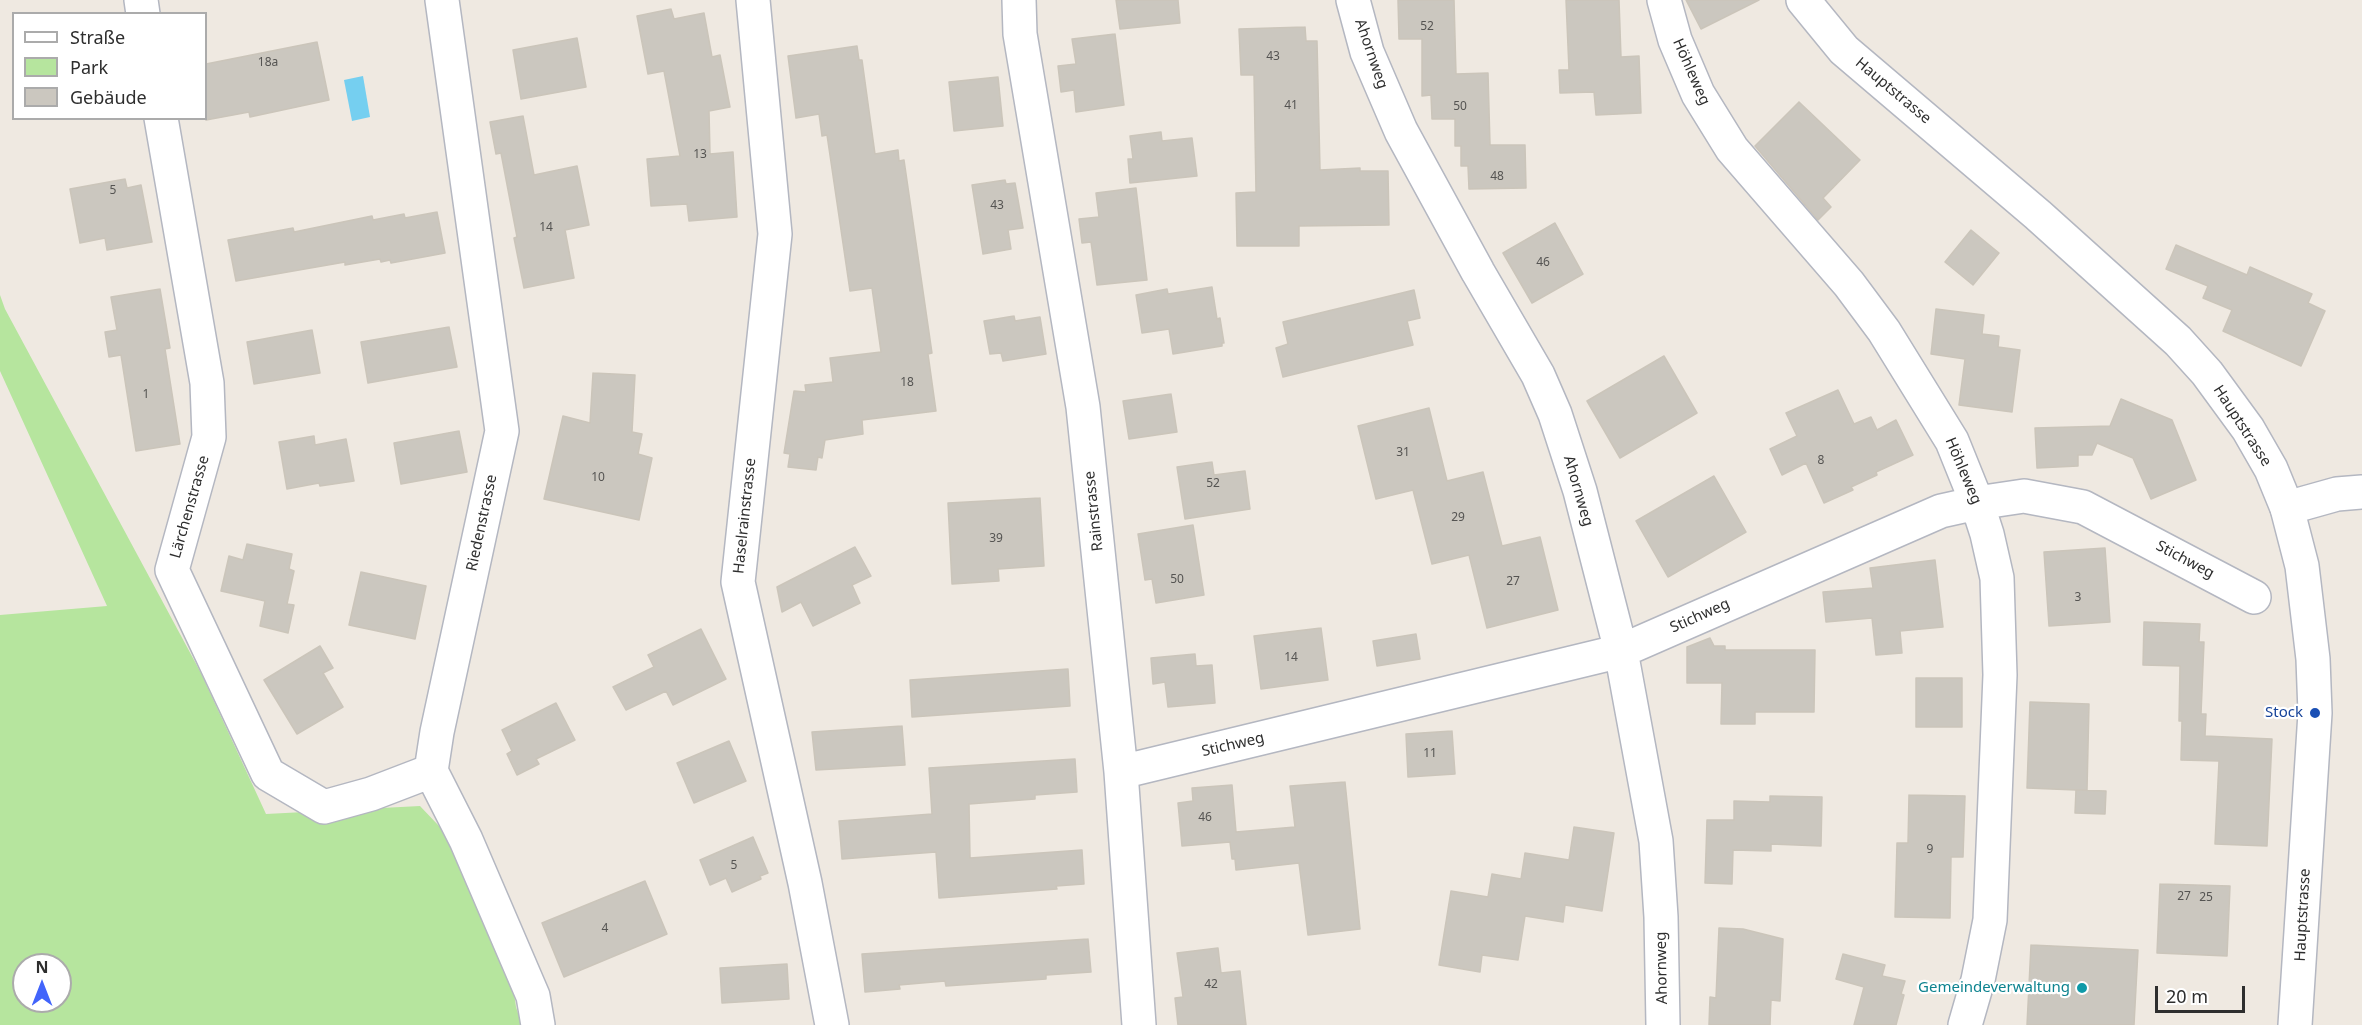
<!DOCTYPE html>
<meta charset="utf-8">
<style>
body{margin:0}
#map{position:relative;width:2362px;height:1025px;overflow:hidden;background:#efe9e1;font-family:"Noto Sans",sans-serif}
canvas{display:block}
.legend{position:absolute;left:12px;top:12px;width:195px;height:108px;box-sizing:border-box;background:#fff;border:2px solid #ababab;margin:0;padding:8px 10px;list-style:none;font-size:18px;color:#2e2e2e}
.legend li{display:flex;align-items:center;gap:12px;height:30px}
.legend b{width:30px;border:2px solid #ababab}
.north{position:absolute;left:12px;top:953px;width:60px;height:60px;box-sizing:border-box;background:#fff;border:2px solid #ababab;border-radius:50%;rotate:0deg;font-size:16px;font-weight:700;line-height:24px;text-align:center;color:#2e2e2e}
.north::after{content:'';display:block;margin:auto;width:21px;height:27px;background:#4264fb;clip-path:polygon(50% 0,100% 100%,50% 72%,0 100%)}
.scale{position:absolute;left:2155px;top:986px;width:90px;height:27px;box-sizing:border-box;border:3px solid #2e2e2e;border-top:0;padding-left:8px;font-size:18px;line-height:21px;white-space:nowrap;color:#2e2e2e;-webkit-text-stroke:4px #fff;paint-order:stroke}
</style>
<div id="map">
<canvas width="2362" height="1025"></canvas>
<ul class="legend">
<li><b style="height:8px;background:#fff"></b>Straße</li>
<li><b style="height:16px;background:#b6e59e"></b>Park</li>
<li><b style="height:16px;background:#cbc7bf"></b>Gebäude</li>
</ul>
<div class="north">N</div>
<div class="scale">20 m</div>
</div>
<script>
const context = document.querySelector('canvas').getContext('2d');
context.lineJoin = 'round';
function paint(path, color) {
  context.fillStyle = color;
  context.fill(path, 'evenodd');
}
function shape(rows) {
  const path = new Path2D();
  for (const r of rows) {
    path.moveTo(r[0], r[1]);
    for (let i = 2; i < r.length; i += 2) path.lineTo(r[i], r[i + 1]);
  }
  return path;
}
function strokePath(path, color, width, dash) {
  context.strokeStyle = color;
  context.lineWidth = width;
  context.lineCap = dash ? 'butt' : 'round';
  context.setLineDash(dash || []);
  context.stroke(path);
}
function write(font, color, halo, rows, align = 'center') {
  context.font = font + ' "Noto Sans",sans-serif';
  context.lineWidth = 4.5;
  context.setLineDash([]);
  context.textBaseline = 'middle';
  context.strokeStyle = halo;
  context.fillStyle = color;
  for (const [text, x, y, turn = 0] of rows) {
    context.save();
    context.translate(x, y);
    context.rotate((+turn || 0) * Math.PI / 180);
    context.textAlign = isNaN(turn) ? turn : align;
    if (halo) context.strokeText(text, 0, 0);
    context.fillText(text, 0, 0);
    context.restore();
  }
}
const green = shape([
 [0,295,5,309,201,673,266,814,420,806,458,846,505,931,516,1007,522,1025,0,1025,0,615,107,606,0,371],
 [24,965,60,965,60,1001,24,1001]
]);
const water = shape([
 [363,76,370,117,352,121,344,80]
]);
const building = shape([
 [1116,0,1178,0,1180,23,1120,29,1116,0],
 [1398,0,1454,0,1456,74,1488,73,1490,145,1525,145,1526,188,1469,189,1468,166,1461,166,1461,146,1455,146,1455,119,1432,119,1431,95,1422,96,1422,39,1399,39,1398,0],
 [1566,0,1619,0,1621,57,1639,56,1641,113,1596,115,1594,92,1560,93,1559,70,1569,70,1566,0],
 [1686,0,1759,0,1701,29,1686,0],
 [671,9,674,19,704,13,712,57,720,55,730,107,709,111,710,154,733,152,737,217,689,221,687,204,651,206,647,159,680,156,664,71,648,74,637,16,671,9],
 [1305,27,1306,41,1317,41,1320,170,1360,168,1360,171,1388,171,1389,225,1299,226,1299,246,1237,246,1236,193,1256,192,1254,75,1241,75,1239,29,1305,27],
 [1115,34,1124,105,1076,112,1074,90,1061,92,1058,66,1076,64,1072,39,1115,34],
 [577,38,586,87,521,99,513,50,577,38],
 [317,42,329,100,250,117,249,112,206,120,206,64,317,42],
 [857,46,859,60,862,60,875,154,898,150,899,161,904,160,932,353,928,354,936,411,862,420,863,434,825,440,822,458,818,457,816,470,788,467,790,454,784,453,794,391,806,392,805,385,833,382,830,358,881,352,872,288,850,291,827,135,822,136,819,114,796,118,788,56,857,46],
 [998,77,1003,126,954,131,949,82,998,77],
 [1799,102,1860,160,1823,198,1831,207,1818,220,1755,146,1799,102],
 [523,116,534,175,577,166,589,225,565,230,574,278,524,288,514,238,517,237,501,153,496,154,490,122,523,116],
 [1161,132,1162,141,1192,138,1197,176,1130,183,1128,159,1133,159,1130,136,1161,132],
 [125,179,127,188,141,185,152,242,107,250,105,238,80,243,70,189,125,179],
 [1005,180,1006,184,1015,183,1023,228,1008,230,1011,249,983,254,972,185,1005,180],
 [1136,188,1147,280,1097,285,1091,242,1082,243,1079,219,1099,217,1096,193,1136,188],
 [437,212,445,253,391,263,390,260,381,262,380,259,345,265,345,262,236,281,228,240,293,228,294,232,372,216,373,220,404,214,405,218,437,212],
 [1555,223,1583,274,1532,303,1503,253,1555,223],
 [1971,230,1999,253,1973,285,1945,262,1971,230],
 [2176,245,2247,275,2250,267,2312,294,2308,303,2325,311,2301,366,2223,331,2232,310,2203,298,2208,286,2166,269,2176,245],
 [1212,287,1217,319,1220,318,1224,343,1222,343,1222,346,1173,354,1169,329,1142,333,1136,295,1167,289,1168,294,1212,287],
 [160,289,170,348,165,349,180,444,136,451,121,355,109,357,105,332,117,330,111,297,160,289],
 [1414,290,1420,318,1407,321,1413,345,1283,377,1276,348,1288,344,1283,322,1414,290],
 [1936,309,1984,315,1982,334,1999,336,1998,347,2020,350,2012,412,1959,405,1965,359,1931,354,1936,309],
 [1014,316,1015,321,1040,317,1046,354,1003,361,1001,353,990,354,984,321,1014,316],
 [449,327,457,367,368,383,361,342,449,327],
 [312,330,320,373,254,384,247,342,312,330],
 [1664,356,1697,413,1620,458,1587,401,1664,356],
 [593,373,635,375,632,432,642,434,638,454,652,458,639,520,544,499,563,416,590,423,593,373],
 [1838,390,1854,424,1871,417,1877,430,1896,420,1913,455,1876,472,1877,475,1851,487,1853,490,1824,503,1806,463,1782,475,1770,449,1797,436,1786,413,1838,390],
 [1171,394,1177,432,1129,439,1123,401,1171,394],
 [2121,399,2172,420,2196,480,2151,499,2133,458,2097,443,2092,455,2078,455,2078,466,2037,468,2035,428,2110,426,2121,399],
 [1429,408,1447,481,1483,472,1502,546,1540,537,1558,610,1487,628,1469,555,1432,564,1413,490,1376,499,1358,426,1429,408],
 [459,431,467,472,401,484,394,443,459,431],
 [314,436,315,445,346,439,354,481,320,486,319,483,287,489,279,442,314,436],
 [1212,462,1214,475,1245,471,1250,509,1185,519,1177,467,1212,462],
 [1714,476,1746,532,1668,577,1636,521,1714,476],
 [1040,498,1044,566,998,569,999,581,952,584,948,503,1040,498],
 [1193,525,1204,595,1156,603,1152,579,1145,580,1138,534,1193,525],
 [247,544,292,554,289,569,294,571,287,604,294,605,288,633,260,626,265,601,221,591,229,556,243,560,247,544],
 [855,547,871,576,852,585,860,603,813,626,801,602,782,612,777,587,855,547],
 [2105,548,2110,622,2049,626,2044,552,2105,548],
 [1935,560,1943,627,1900,631,1902,653,1876,655,1872,618,1826,622,1823,592,1873,588,1870,568,1935,560],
 [361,572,426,586,415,639,349,625,361,572],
 [2144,622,2200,624,2199,642,2204,642,2201,714,2206,714,2205,736,2272,739,2267,846,2215,844,2219,761,2181,760,2182,721,2179,721,2180,666,2143,665,2144,622],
 [1321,628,1328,680,1261,689,1254,636,1321,628],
 [701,629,726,679,673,705,666,691,626,710,613,687,654,667,648,655,701,629],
 [1416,634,1420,659,1377,666,1373,641,1416,634],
 [1710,638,1714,646,1725,646,1725,650,1815,650,1814,712,1755,712,1755,724,1721,724,1722,683,1687,683,1687,647,1710,638],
 [320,646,333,668,323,673,343,707,297,734,264,680,320,646],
 [1195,654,1196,666,1212,665,1215,703,1168,707,1165,682,1153,684,1151,658,1195,654],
 [1068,669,1070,706,912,717,910,680,1068,669],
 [1916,678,1962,678,1962,727,1916,727,1916,678],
 [2030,702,2089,704,2087,790,2077,790,2106,791,2105,814,2075,813,2076,790,2027,788,2030,702],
 [556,703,575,740,536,759,539,764,517,775,507,754,512,751,502,730,556,703],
 [902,726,905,765,816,770,812,732,902,726],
 [1452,731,1455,774,1408,777,1406,734,1452,731],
 [729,741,746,781,694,803,677,763,729,741],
 [1075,759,1077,792,1035,795,1035,799,969,804,970,858,1082,850,1084,884,1056,886,1057,889,939,898,936,852,842,859,839,821,932,814,929,768,1075,759],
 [1345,782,1360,929,1308,935,1299,863,1236,870,1235,859,1232,859,1230,842,1182,846,1178,803,1193,801,1192,788,1232,785,1236,832,1295,827,1290,786,1345,782],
 [1909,795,1965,796,1963,857,1951,857,1950,918,1895,917,1897,843,1908,843,1909,795],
 [1770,796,1822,797,1821,846,1771,844,1771,851,1733,850,1732,884,1705,883,1707,820,1734,820,1734,801,1770,802,1770,796],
 [1574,827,1614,833,1602,911,1565,905,1563,922,1525,916,1518,960,1482,955,1480,972,1439,965,1451,891,1488,897,1492,874,1521,879,1525,853,1569,860,1574,827],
 [753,837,768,873,760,876,761,879,732,892,726,878,710,885,700,860,753,837],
 [645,881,667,934,564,977,542,923,645,881],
 [2160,884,2230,886,2227,956,2157,953,2160,884],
 [1719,928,1743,929,1783,939,1780,1001,1771,1000,1770,1025,1709,1025,1710,997,1716,998,1719,928],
 [1088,939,1091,972,1046,975,1046,979,946,986,945,981,899,985,900,989,865,992,862,954,1088,939],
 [2031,945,2138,950,2134,1025,2027,1025,2031,945],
 [1218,948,1221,973,1240,971,1246,1025,1178,1025,1175,998,1183,997,1177,953,1218,948],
 [1843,954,1885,965,1882,976,1905,981,1901,994,1904,995,1896,1025,1854,1025,1864,987,1836,979,1843,954],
 [787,964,789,999,722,1003,720,968,787,964]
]);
const minor = shape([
 [141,0,143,14],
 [442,0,502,431,437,732,431,771,466,840,533,996,538,1025],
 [753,0,775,234,738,582,805,883,832,1025],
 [1019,0,1020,34,1083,407,1121,772,1139,1025],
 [1353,0,1367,52,1401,131,1478,272,1538,375,1555,414,1580,491,1621,651,1656,841,1661,917,1663,1025],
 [1664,0,1675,40,1698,94,1732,149,1849,284,1884,331,1952,441,1977,503,1987,534,1997,578,2000,675,1990,920,1978,980,1965,1025],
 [161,118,207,383,209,437,172,570,268,774,324,807,371,794,431,771],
 [2287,508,2337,494,2362,492],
 [1121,772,1621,651,1941,511,1977,503,2024,496,2083,507,2254,597]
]);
const tertiary = shape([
 [1803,0,1844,50,2038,215,2178,341,2207,373,2248,429,2271,469,2287,508,2302,566,2313,659,2315,713,2295,1025]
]);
const markers = [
 [2315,713,6,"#1a4fb4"],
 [2082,988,6,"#0f9aa8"]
];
const numberNames = [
 ["52",1427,27],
 ["43",1273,57],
 ["18a",268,63],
 ["41",1291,106],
 ["50",1460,107],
 ["13",700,155],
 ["48",1497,177],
 ["5",113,191],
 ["43",997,206],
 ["14",546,228],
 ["46",1543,263],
 ["18",907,383],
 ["1",146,395],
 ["31",1403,453],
 ["8",1821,461],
 ["10",598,478],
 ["52",1213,484],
 ["29",1458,518],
 ["39",996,539],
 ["50",1177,580],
 ["27",1513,582],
 ["3",2078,598],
 ["14",1291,658],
 ["11",1430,754],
 ["46",1205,818],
 ["9",1930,850],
 ["5",734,866],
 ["27",2184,897],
 ["25",2206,898],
 ["4",605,929],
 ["42",1211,985]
];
const streetNames = [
 ["Ahornweg",1371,54,71],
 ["Höhleweg",1691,72,66],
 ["Hauptstrasse",1893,91,40],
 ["Hauptstrasse",2242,426,57],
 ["Höhleweg",1963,471,67],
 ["Ahornweg",1578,491,74],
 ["Lärchenstrasse",190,507,-74],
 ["Rainstrasse",1094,511,-96],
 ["Haselrainstrasse",745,516,-84],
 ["Riedenstrasse",482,523,-78],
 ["Stichweg",2185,560,28],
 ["Stichweg",1700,616,-24],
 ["Stichweg",1233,745,-13],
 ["Hauptstrasse",2303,915,-87],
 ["Ahornweg",1662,968,-91]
];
const transitNames = [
 ["Stock",2303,713]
];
const cultureNames = [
 ["Gemeindeverwaltung",2070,988]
];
paint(green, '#b6e59e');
paint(water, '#75cff0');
paint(building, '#cbc7bf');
strokePath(building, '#cbc5ba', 1.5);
strokePath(minor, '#b4b7c1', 36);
strokePath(tertiary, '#b4b7c1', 36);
strokePath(minor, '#fff', 33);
strokePath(tertiary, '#fff', 33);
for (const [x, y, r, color] of markers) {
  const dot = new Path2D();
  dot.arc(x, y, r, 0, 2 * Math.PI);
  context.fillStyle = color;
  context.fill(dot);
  strokePath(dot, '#fff', 2);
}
write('12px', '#555452', null, numberNames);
write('15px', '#2e2e2e', '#fff', streetNames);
write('15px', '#164399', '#fff', transitNames, 'right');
write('15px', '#0d838f', '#fff', cultureNames, 'right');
</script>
